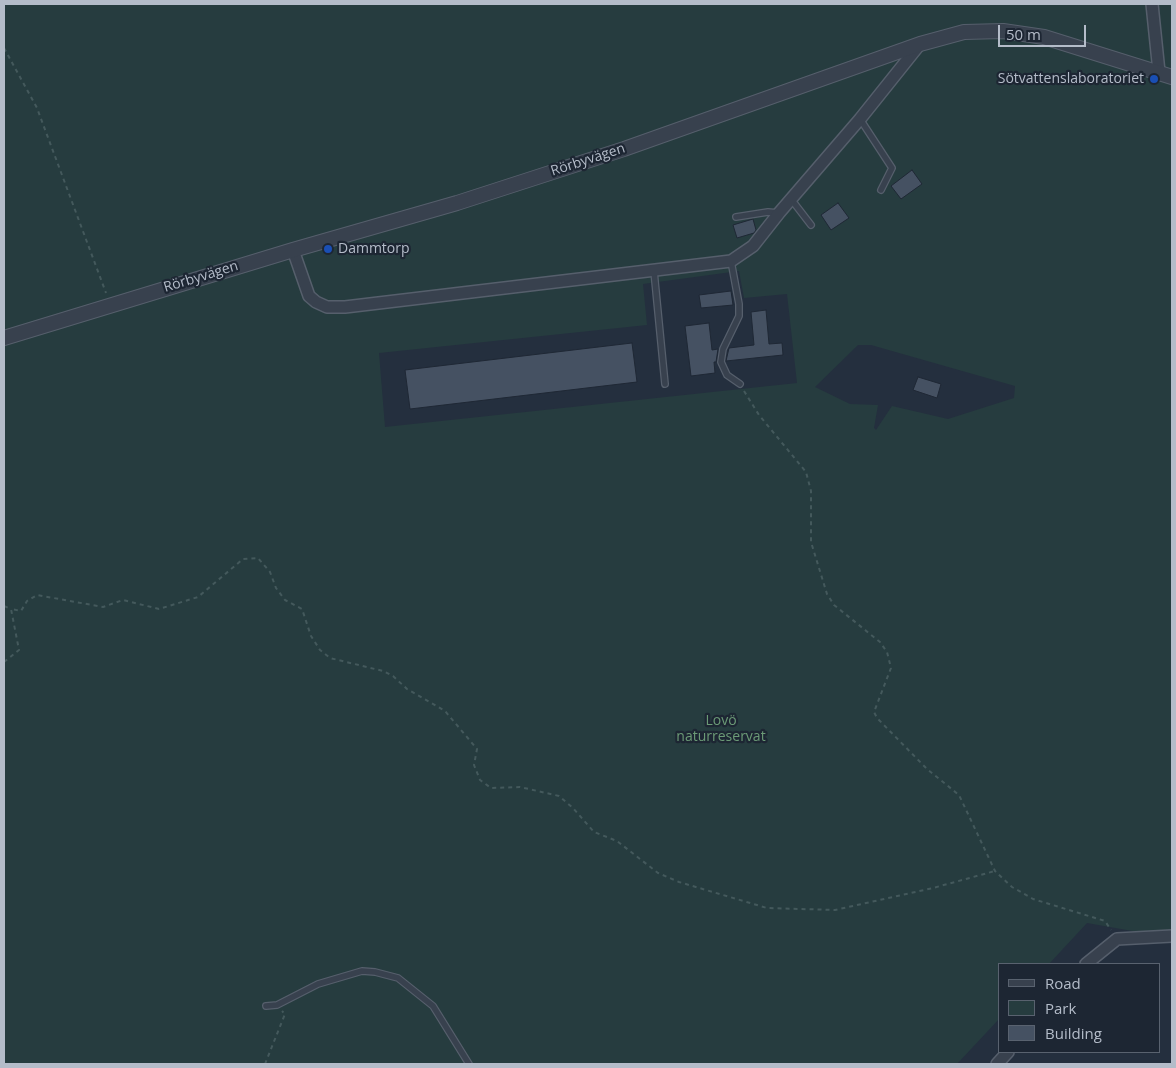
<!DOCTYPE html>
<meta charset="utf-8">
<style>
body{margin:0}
#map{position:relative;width:1176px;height:1068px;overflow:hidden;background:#242f3e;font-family:"Open Sans",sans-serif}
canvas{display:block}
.frame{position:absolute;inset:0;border:5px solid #b4bcc9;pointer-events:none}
.legend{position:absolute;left:998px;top:963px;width:162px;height:90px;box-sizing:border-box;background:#1d2633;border:1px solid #59626f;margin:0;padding:6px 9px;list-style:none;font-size:15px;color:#b4bcc9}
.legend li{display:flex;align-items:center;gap:10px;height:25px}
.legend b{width:25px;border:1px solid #59626f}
.scale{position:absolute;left:998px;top:25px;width:88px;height:22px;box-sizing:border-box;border:2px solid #b4bcc9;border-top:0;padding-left:6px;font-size:15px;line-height:18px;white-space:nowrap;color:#b4bcc9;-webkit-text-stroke:4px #1d2633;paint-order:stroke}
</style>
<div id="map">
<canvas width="1176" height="1068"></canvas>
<div class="frame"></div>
<ul class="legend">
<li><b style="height:6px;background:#38414e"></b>Road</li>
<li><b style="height:14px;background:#263c3f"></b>Park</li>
<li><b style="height:14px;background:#455162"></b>Building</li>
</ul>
<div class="scale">50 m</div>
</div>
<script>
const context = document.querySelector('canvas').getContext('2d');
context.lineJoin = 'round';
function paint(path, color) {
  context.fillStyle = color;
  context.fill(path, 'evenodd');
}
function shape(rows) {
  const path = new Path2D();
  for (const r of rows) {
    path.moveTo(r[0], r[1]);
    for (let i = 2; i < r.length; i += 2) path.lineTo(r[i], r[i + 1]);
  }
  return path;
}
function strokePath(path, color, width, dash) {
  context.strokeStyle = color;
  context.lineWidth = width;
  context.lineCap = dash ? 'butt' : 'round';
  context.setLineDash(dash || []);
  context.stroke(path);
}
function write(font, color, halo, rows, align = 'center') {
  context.font = font + ' "Open Sans",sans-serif';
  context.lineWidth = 4.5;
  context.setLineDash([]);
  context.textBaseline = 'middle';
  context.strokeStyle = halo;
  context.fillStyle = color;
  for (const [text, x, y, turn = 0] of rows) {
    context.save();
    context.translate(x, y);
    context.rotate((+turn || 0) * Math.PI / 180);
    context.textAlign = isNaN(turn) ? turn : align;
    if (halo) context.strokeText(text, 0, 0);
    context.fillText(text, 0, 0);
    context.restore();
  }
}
const green = shape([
 [4,4,1172,4,1172,938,1087,923,1049,964,1000,964,1000,1018,957,1064,4,1064],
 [739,271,744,298,787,294,797,383,385,427,379,353,647,325,643,284],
 [858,345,871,345,1015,386,1014,398,948,419,892,406,876,430,874,428,878,405,850,404,815,387]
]);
const building = shape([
 [912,170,922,184,901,199,891,186,912,170],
 [838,203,849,218,831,230,821,215,838,203],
 [753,219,756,230,754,233,737,238,733,225,753,219],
 [731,291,733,305,701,308,699,295,731,291],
 [766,310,769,344,782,343,783,355,726,361,729,348,754,345,751,312,766,310],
 [709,323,712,350,718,349,716,362,714,362,715,373,691,376,685,326,709,323],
 [632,343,637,382,410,409,405,370,632,343],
 [918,377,941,384,937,398,913,390,918,377]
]);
const path = shape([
 [4,48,37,108,106,293],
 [744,391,759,415,806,472,811,491,811,542,827,594,834,605,880,642,887,652,891,668,874,712,877,718,927,769,959,795,995,871,1012,887,1033,899,1105,921,1111,930],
 [4,606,11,609],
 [4,662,19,650,11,609,21,611,27,601,37,595,103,607,123,600,159,609,198,597,243,559,258,558,270,572,276,588,285,600,302,609,311,636,320,650,330,658,383,671,393,676,407,689,445,711,477,749,474,765,480,780,491,788,520,787,559,796,573,808,594,832,617,841,658,873,679,882,767,908,835,910,933,888,995,871],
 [265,1064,285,1014,282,1011]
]);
const service = shape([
 [860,119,892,168,881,190],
 [791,199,811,225],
 [736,217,768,212,779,213],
 [731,261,739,304,739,316,723,349,721,362,727,375,740,384],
 [654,271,665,384],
 [266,1006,277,1005,318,984,362,971,375,972,398,978,433,1006,469,1064]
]);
const minor = shape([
 [1152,4,1159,72],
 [293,250,309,296,316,302,327,307,345,307,731,261,753,246,779,213,860,119,920,44],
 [1086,964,1117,939,1172,936],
 [997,1064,1008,1052]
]);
const tertiary = shape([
 [4,338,293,250,457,203,624,149,920,44,964,32,1003,31,1044,37,1172,77]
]);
const markers = [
 [1154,79,5,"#1a4fb4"],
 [328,249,5,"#1a4fb4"]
];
const poiNames = [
 ["Sötvattenslaboratoriet",1144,79],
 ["Dammtorp",338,249,"left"]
];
const streetNames = [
 ["Rörbyvägen",588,160,-18],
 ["Rörbyvägen",201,277,-17]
];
const parkNames = [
 ["Lovö",721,721],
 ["naturreservat",721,737]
];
paint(green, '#263c3f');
paint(building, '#455162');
strokePath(building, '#1f2835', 1);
strokePath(service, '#565f6c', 8);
strokePath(minor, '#565f6c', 14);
strokePath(tertiary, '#565f6c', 16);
strokePath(path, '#44595c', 2, [4, 4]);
strokePath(service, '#38414e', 5.5);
strokePath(minor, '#38414e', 11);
strokePath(tertiary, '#38414e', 14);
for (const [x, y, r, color] of markers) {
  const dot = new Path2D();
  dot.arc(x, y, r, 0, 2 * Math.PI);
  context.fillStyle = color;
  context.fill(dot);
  strokePath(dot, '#1d2633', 2);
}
write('14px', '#b4bcc9', '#1d2633', poiNames, 'right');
write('14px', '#b4bcc9', '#1d2633', streetNames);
write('14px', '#6b9a76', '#1d2633', parkNames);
</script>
